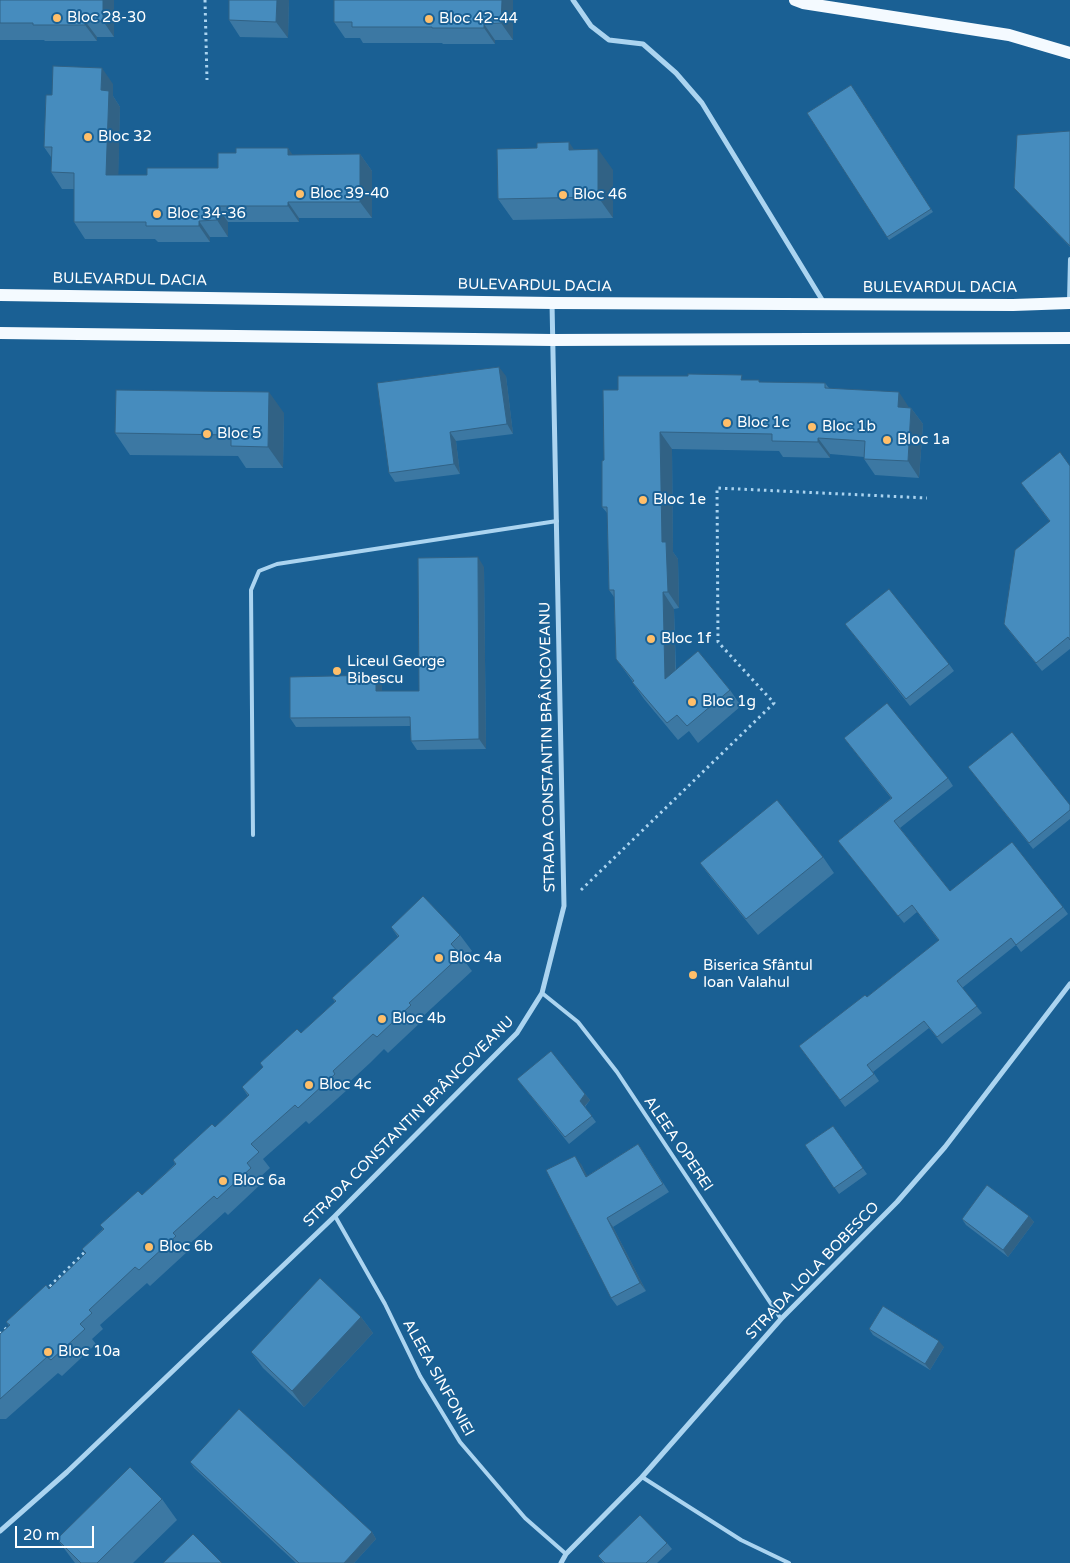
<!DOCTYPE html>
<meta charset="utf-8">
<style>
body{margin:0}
#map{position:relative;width:1070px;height:1563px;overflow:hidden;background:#1a6094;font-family:"Varela Round",sans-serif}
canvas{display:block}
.scale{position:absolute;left:15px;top:1526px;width:79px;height:22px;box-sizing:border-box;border:2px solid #fff;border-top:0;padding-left:6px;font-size:15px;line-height:18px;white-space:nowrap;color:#fff;-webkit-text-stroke:4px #1a6094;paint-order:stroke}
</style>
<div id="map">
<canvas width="1070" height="1563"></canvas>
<div class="scale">20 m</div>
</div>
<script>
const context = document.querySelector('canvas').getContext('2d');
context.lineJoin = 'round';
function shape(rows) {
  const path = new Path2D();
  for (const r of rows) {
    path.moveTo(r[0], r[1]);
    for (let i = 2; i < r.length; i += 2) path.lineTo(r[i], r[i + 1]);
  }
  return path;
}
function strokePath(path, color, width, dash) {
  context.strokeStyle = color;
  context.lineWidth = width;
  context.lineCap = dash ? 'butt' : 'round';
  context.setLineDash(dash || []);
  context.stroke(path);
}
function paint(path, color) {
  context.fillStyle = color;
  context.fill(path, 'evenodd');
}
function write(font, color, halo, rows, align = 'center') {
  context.font = font + ' "Varela Round",sans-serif';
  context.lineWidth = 4;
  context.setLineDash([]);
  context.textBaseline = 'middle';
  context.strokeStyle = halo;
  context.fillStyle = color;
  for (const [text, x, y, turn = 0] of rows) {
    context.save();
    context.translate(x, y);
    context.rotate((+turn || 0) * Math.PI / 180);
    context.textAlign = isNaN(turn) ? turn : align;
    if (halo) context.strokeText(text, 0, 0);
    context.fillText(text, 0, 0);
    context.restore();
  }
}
const path = shape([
 [205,0,207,80],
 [581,890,774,703,718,642,717,488,927,498],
 [45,1291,87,1250],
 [0,1334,12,1323]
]);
const service = shape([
 [1069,301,1070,259],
 [253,835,251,590,259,571,277,564,557,521],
 [542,993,578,1022,617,1072,781,1319],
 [335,1216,385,1304,420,1376,460,1442,525,1518,566,1554],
 [642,1477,741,1540,789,1563]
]);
const minor = shape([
 [573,0,591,26,609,40,643,44,676,73,702,103,824,303],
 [0,1531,67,1472,335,1216,517,1033,542,993,564,906,552,303],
 [561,1563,566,1554,642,1477,781,1319,897,1202,945,1147,1070,984]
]);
const primary = shape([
 [795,0,803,3,1009,35,1070,53],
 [0,295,552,303,1013,305,1070,303],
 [0,333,552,340,1070,338]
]);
const wall = shape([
 [0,0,114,0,114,37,97,37,97,41,45,41,44,40,0,40],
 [289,0,288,38,240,37,229,20],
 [334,0,513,0,513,40,495,40,495,44,443,44,442,43,363,43,360,38,345,38,334,22],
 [113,84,113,96,120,107,118,175,147,175,218,168,236,153,288,148,292,155,360,154,372,171,372,218,299,218,299,222,228,222,228,237,210,237,210,242,158,242,155,239,85,239,74,222,74,189,62,189,51,172,51,157,44,147,52,95],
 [851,85,933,212,889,240,807,113],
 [1070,131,1070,247,1014,188],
 [613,170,613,218,513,220,498,199],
 [506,376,513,434,456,441,460,474,395,482,389,473],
 [745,380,760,382,825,383,829,388,911,408,923,424,919,478,875,475,864,459,864,457,830,454,830,458,783,457,779,451,672,449,673,552,678,559,679,608,674,609,676,670,730,690,741,706,698,743,689,731,678,740,644,699,632,682,633,682,616,659,614,597,609,590,608,514,602,507,604,460],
 [284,413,283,468,246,468,238,456,130,455,115,433],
 [1070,466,1070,649,1042,671,1010,632,1004,624,1050,522,1021,483],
 [484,567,486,749,417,750,411,741,410,726,296,727,290,718,376,675,382,685,382,691,419,691],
 [845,624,949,664,954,671,910,706],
 [844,738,948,778,953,786,900,828,950,891,1063,907,1068,914,1021,952,1016,945,962,988,982,1013,942,1044,929,1028,873,1072,879,1081,845,1107,799,1046,867,997,939,941,917,912,904,923,838,841,891,798],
 [968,767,1070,805,1070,819,1033,849],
 [823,857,834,873,758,935,712,879,700,863],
 [391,927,460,935,472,951,463,959,472,971,420,1019,422,1021,388,1053,384,1049,370,1063,344,1087,347,1090,309,1124,306,1121,263,1159,270,1168,259,1178,262,1183,228,1215,225,1212,185,1248,187,1252,150,1286,147,1283,100,1325,103,1329,92,1339,96,1344,62,1376,58,1373,6,1419,0,1419,0,1334,9,1326,6,1322,49,1289,86,1253,82,1249,103,1229,100,1225,142,1195,175,1164,173,1160,215,1127,248,1096,242,1087,263,1067,260,1063,301,1033,335,1002,332,998,398,937],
 [517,1079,585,1094,590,1100,585,1107,596,1122,569,1144],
 [833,1126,867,1174,839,1194,805,1145],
 [638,1144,669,1192,613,1227,646,1291,617,1306,611,1298,581,1164,587,1176],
 [1029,1216,1034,1222,1008,1257,966,1225,962,1219],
 [361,1317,373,1333,304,1407,263,1368,251,1352],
 [869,1329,944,1347,930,1370,873,1335],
 [190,1462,372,1532,376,1539,354,1563,296,1563,194,1468],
 [162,1499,177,1520,133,1563,75,1563,57,1539],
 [667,1543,672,1549,657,1563,603,1563,598,1556]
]);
const shadedWall = shape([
 [103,0,114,0,114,37,103,21],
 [277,0,289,0,288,38,276,22],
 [502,0,513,0,513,40,501,23],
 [85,21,97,37,97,41,85,25],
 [484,24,495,40,495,44,484,28],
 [102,68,113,84,113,96,120,107,118,191,106,175,101,90],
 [569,142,583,163,569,150],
 [288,148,299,164,288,155],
 [598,149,613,170,613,218,598,197],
 [360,154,372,171,372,218,360,202],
 [288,202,299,218,299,222,288,206],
 [217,206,228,222,228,237,217,220],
 [199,221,210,237,210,242,199,226],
 [499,367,506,376,513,434,507,424],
 [269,392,284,413,283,468,268,447],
 [899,392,910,409,898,407],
 [911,408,923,424,919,478,908,461],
 [450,432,456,441,460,474,454,464],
 [660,432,672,449,673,552,678,559,679,608,668,592,662,542],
 [818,438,830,454,830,458,818,442],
 [478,557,484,567,486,749,479,739],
 [663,592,674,609,676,695,665,679],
 [376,675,382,685,382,701,376,691],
 [585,1094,590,1100,584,1107,580,1101],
 [575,1156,581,1164,592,1185,586,1177],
 [1029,1216,1034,1222,1008,1257,1003,1250],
 [607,1218,613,1227,646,1291,640,1283],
 [361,1317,373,1333,304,1407,292,1391],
 [939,1341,944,1347,930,1370,925,1364],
 [372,1532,376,1539,354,1563,344,1563]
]);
const building = shape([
 [0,0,103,0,103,21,85,21,85,25,33,25,33,23,0,23,0,0],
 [229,0,277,0,276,22,229,20,229,0],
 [334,0,502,0,501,23,484,24,484,28,432,28,432,27,352,27,352,22,334,22,334,0],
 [53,66,102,68,101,90,109,91,106,175,147,175,147,168,218,168,218,153,236,153,236,148,288,148,288,155,360,154,360,202,288,202,288,206,217,206,217,220,199,221,199,226,146,226,146,222,74,222,74,173,51,172,52,147,44,147,46,95,52,95,53,66],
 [851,85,931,209,887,237,807,113,851,85],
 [1070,131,1070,246,1014,188,1017,135,1070,131],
 [569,142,569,150,598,149,598,197,498,199,497,149,537,148,537,143,569,142],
 [499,367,507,424,450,432,454,464,389,473,377,383,499,367],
 [688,374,742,375,741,380,759,380,759,382,825,383,825,388,899,392,898,407,911,408,908,461,864,459,865,441,818,438,818,442,772,441,772,434,660,432,662,542,666,542,668,592,663,592,665,679,698,651,730,690,687,726,677,715,667,723,632,682,634,681,616,659,614,590,609,590,607,507,602,507,602,461,604,460,603,390,618,390,618,376,688,376,688,374],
 [116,390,269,392,268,447,231,446,231,435,115,433,116,390],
 [1060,452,1070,466,1070,640,1068,637,1036,663,1004,624,1015,550,1050,521,1021,483,1060,452],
 [478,557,479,739,411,741,410,717,290,718,290,677,376,675,376,691,419,691,418,558,478,557],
 [889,589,949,664,906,699,845,624,889,589],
 [887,703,948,778,894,821,950,891,1012,842,1063,907,1016,945,1011,938,957,981,977,1006,937,1037,924,1021,867,1065,874,1074,840,1100,799,1046,865,995,867,997,939,940,912,905,898,916,838,841,892,798,844,738,887,703],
 [1012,732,1070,805,1070,810,1029,843,968,767,1012,732],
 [777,800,823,857,746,919,700,863,777,800],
 [423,896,460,935,451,944,461,955,409,1003,411,1005,377,1037,373,1034,359,1047,333,1071,335,1074,298,1108,295,1105,251,1144,259,1152,247,1163,251,1168,217,1199,214,1196,173,1233,176,1236,139,1270,135,1267,89,1310,92,1313,80,1324,85,1329,51,1360,47,1357,0,1399,0,1334,10,1325,6,1322,46,1285,49,1289,86,1253,82,1249,104,1229,100,1225,138,1191,142,1195,176,1164,173,1160,212,1124,215,1127,249,1095,242,1087,263,1067,260,1063,297,1029,301,1033,336,1001,332,998,399,936,391,927,423,896],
 [551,1051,585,1094,580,1101,592,1116,565,1137,517,1079,551,1051],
 [833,1126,863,1168,834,1188,805,1145,833,1126],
 [638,1144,663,1184,607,1218,640,1283,611,1298,546,1170,575,1156,586,1177,638,1144],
 [987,1185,1029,1216,1003,1250,962,1219,987,1185],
 [320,1278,361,1317,292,1391,251,1352,320,1278],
 [883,1306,939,1341,925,1364,869,1329,883,1306],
 [239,1409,372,1532,344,1563,299,1563,190,1462,239,1409],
 [130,1467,162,1499,97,1563,81,1563,57,1539,130,1467],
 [640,1515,667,1543,646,1563,605,1563,598,1556,640,1515],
 [193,1534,222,1563,163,1563,193,1534]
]);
const markers = [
 [57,18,5,"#ffbf6a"],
 [429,19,5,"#ffbf6a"],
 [88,137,5,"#ffbf6a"],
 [300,194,5,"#ffbf6a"],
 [563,195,5,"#ffbf6a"],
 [157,214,5,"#ffbf6a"],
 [727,423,5,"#ffbf6a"],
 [812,427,5,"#ffbf6a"],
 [207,434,5,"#ffbf6a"],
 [887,440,5,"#ffbf6a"],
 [643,500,5,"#ffbf6a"],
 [651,639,5,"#ffbf6a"],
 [337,671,5,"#ffbf6a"],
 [692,702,5,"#ffbf6a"],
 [439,958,5,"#ffbf6a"],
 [693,975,5,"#ffbf6a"],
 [382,1019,5,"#ffbf6a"],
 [309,1085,5,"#ffbf6a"],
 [223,1181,5,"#ffbf6a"],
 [149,1247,5,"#ffbf6a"],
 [48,1352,5,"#ffbf6a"]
];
const poiNames = [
 ["Bloc 28-30",67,18],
 ["Bloc 42-44",439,19],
 ["Bloc 32",98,137],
 ["Bloc 39-40",310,194],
 ["Bloc 46",573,195],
 ["Bloc 34-36",167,214],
 ["Bloc 1c",737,423],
 ["Bloc 1b",822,427],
 ["Bloc 5",217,434],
 ["Bloc 1a",897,440],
 ["Bloc 1e",653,500],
 ["Bloc 1f",661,639],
 ["Liceul George",347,662],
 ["Bibescu",347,679],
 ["Bloc 1g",702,702],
 ["Bloc 4a",449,958],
 ["Biserica Sfântul",703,966],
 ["Ioan Valahul",703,983],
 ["Bloc 4b",392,1019],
 ["Bloc 4c",319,1085],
 ["Bloc 6a",233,1181],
 ["Bloc 6b",159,1247],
 ["Bloc 10a",58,1352]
];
const streetNames = [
 ["BULEVARDUL DACIA",130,280,1],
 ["BULEVARDUL DACIA",535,286,1],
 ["BULEVARDUL DACIA",940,288],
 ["STRADA CONSTANTIN BRÂNCOVEANU",548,747,-91],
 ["STRADA CONSTANTIN BRÂNCOVEANU",409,1122,-45],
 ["ALEEA OPEREI",678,1144,56],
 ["STRADA LOLA BOBESCO",813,1271,-46],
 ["ALEEA SINFONIEI",438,1378,61]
];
strokePath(path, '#abd4f0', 3, [2.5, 4]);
strokePath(service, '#abd4f0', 4);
strokePath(minor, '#abd4f0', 5);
strokePath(primary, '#f4faff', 12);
paint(wall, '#3c78a3');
paint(shadedWall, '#316285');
paint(building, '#468cbe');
strokePath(building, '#316285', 1);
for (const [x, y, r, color] of markers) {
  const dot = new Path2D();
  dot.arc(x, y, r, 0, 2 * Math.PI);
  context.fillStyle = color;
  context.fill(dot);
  strokePath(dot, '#1a6094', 2);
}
write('15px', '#fff', '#1a6094', poiNames, 'left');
write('15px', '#fff', '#1a6094', streetNames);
</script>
